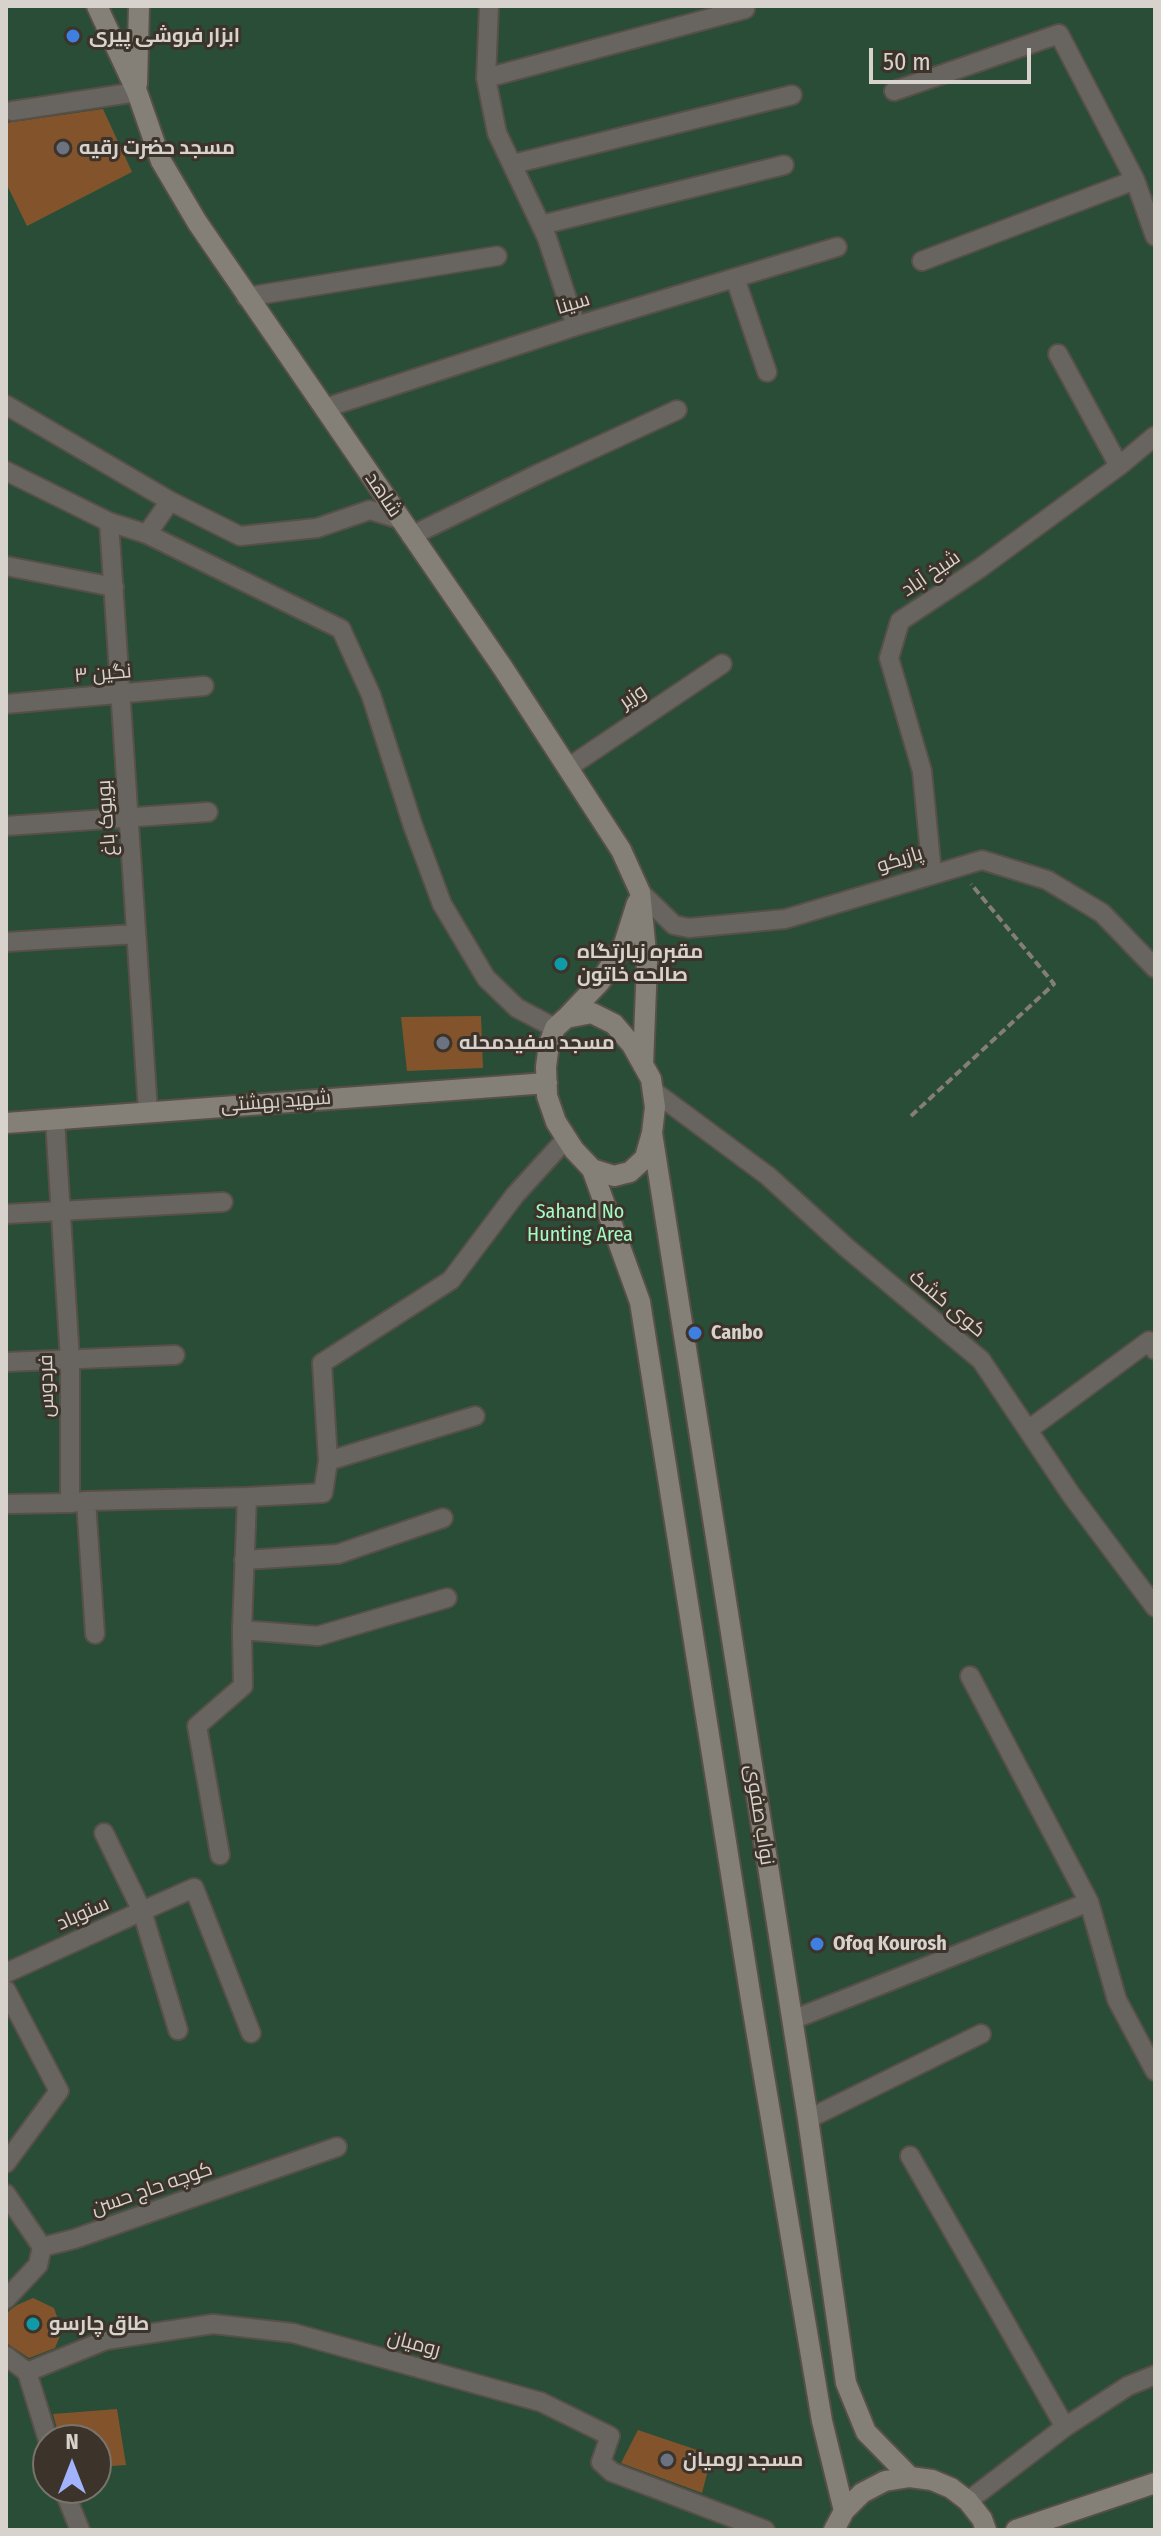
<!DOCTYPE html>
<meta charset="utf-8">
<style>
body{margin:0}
#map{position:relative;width:1161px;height:2536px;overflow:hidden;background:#3c332b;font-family:"Fira Sans Condensed",sans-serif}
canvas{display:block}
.frame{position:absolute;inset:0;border:8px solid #d8d2cd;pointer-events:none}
.north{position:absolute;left:32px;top:2424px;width:80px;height:80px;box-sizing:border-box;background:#3c332b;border:2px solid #7a736c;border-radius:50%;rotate:0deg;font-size:22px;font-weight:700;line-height:32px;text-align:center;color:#d8d2cd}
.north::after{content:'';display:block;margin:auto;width:28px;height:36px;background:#a2b2fd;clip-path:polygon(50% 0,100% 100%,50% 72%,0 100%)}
.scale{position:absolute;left:869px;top:48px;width:162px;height:36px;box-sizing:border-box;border:4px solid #d8d2cd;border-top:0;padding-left:10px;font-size:24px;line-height:28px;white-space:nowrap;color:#d8d2cd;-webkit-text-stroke:6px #3c332b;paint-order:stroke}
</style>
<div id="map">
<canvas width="1161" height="2536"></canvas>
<div class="frame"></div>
<div class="north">N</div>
<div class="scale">50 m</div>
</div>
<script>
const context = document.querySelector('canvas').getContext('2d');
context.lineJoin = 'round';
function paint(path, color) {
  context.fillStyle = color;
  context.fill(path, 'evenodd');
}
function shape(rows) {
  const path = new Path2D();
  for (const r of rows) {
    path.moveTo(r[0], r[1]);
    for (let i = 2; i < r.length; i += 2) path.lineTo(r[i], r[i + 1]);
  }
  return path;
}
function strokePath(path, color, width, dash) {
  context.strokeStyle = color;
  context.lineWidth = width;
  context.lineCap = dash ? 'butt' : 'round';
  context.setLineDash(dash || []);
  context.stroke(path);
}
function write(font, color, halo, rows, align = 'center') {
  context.font = font + ' "Fira Sans Condensed",Cairo,sans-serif';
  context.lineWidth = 6;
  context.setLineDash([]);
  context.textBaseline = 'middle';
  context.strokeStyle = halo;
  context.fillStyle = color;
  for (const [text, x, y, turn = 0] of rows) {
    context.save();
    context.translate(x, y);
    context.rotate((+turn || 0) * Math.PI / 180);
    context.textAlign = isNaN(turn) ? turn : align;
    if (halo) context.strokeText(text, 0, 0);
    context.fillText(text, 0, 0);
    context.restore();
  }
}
const green = shape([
 [6,6,1155,6,1155,2530,6,2530],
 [48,2440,96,2440,96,2488,48,2488]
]);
const building = shape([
 [103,109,132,172,27,226,6,183,6,123],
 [481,1016,483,1068,407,1071,401,1017],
 [33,2298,54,2308,62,2331,55,2348,29,2358,8,2344,6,2317,9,2311,17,2305],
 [117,2409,126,2465,96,2467,96,2440,60,2440,53,2414],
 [638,2430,712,2455,702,2493,621,2463]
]);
const path = shape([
 [911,1116,1054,984,971,884]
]);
const street = shape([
 [489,6,486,78,497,133,547,238,576,326],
 [486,78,745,9],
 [894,91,1059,34,1135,180,1155,236],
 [12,111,137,92],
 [513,164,792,95],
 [541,225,784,165],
 [922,261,1135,180],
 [735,278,767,372],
 [246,297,497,256],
 [1058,354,1119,466],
 [6,405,170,501,240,536,317,528,370,510,399,519],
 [325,408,576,326,837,247],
 [6,471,109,522,147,534,341,629,371,695,413,826,442,904,486,978,517,1008,555,1028],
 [109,522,148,1111],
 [147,534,170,501],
 [411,536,538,474,677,410],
 [6,566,114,587],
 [6,704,204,686],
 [569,767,722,664],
 [6,826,208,812],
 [932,873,922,771,889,658,900,621,980,568,1119,466,1155,436],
 [640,892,674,925,689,928,785,919,982,860,1047,880,1102,913,1155,968],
 [6,942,136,934],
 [652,1090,768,1176,847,1248,981,1360,1072,1496,1155,1607],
 [55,1120,70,1360,70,1503,86,1501,95,1634],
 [6,1214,223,1202],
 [6,1362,175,1355],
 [1028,1430,1149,1341,1155,1350],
 [328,1461,475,1416],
 [247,1497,323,1493,328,1461,322,1363,451,1280,515,1195,566,1139],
 [86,1501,247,1497,242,1630,243,1686,197,1726,220,1855],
 [6,1504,70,1503],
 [244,1560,338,1554,443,1518],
 [242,1630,318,1636,447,1598],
 [970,1676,1089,1902,1117,2000,1155,2071],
 [6,1973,142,1911,104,1833],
 [6,1990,59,2091,6,2163],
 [792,2020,1089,1902],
 [178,2030,142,1911,194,1888,251,2033],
 [808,2119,981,2034],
 [910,2156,1065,2427],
 [6,2194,42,2247],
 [6,2299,38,2265,42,2247,74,2239,337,2147],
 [6,2356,27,2372,106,2340,213,2324,293,2333,541,2402,610,2436,601,2462,612,2472,765,2530],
 [27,2372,48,2440],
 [63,2488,80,2530],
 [968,2501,1065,2427,1128,2386,1155,2375]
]);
const secondary = shape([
 [97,6,137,92,161,161,197,222,503,668,621,850,640,892,647,962,643,1065],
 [137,84,139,6],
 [592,1013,614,1024,632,1045,651,1079,655,1107,652,1133,645,1158,630,1172,614,1176,592,1169,574,1150,556,1122,547,1096,546,1067,549,1044,555,1028,566,1018,592,1013],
 [566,1018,600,982,624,944,637,903],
 [6,1123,547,1083],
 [652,1133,808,2119,846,2383,866,2432,910,2477],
 [592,1169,640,1302,751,1999,822,2421,844,2511],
 [834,2530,844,2511,862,2493,885,2481,910,2477,932,2480,951,2488,968,2501,982,2519,986,2530],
 [1016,2530,1155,2483]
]);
const markers = [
 [73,36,8,"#3f7fe0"],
 [63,148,8,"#6b7280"],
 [561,964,8,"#0f9aa8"],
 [443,1043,8,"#6b7280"],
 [695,1333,8,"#3f7fe0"],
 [817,1944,8,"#3f7fe0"],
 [33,2324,8,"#0f9aa8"],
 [667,2460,8,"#6b7280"]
];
const poiNames = [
 ["ابزار فروشی پیری",89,36],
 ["مسجد حضرت رقیه",79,148],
 ["مقبره زیارتگاه",577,952],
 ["صالحه خاتون",577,975],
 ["مسجد سفیدمحله",459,1043],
 ["Canbo",711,1333],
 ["Ofoq Kourosh",833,1944],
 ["طاق چارسو",49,2324],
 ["مسجد رومیان",683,2460]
];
const streetNames = [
 ["سینا",573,304,-17],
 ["شاهد",383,495,56],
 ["شیخ آباد",931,574,-34],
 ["نگین ۳",103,674,-5],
 ["وزیر",633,697,-34],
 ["بویوک باغ",107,818,-94],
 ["پازیکو",900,860,-17],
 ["شهید بهشتی",276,1102,-4],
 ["کوی کشک",947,1304,40],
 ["فردوس",47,1386,-91],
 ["نواب صفوی",759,1815,81],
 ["ستوباد",83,1914,-24],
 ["کوچه حاج حسن",152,2189,-19],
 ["رومیان",414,2344,15]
];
const parkNames = [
 ["Sahand No",580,1212],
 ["Hunting Area",580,1235]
];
paint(green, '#294d37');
paint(building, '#83542c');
strokePath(street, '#585048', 22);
strokePath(secondary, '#585048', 24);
strokePath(path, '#857d76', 4, [8, 4]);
strokePath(street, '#686560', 18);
strokePath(secondary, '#848078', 20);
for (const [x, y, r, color] of markers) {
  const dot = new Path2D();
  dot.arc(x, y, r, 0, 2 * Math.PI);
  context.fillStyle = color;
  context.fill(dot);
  strokePath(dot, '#3c332b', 3);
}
write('bold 20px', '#d8d2cd', '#3c332b', poiNames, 'left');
write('20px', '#d8d2cd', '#3c332b', streetNames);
write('20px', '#a3fbc4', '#3c332b', parkNames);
</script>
